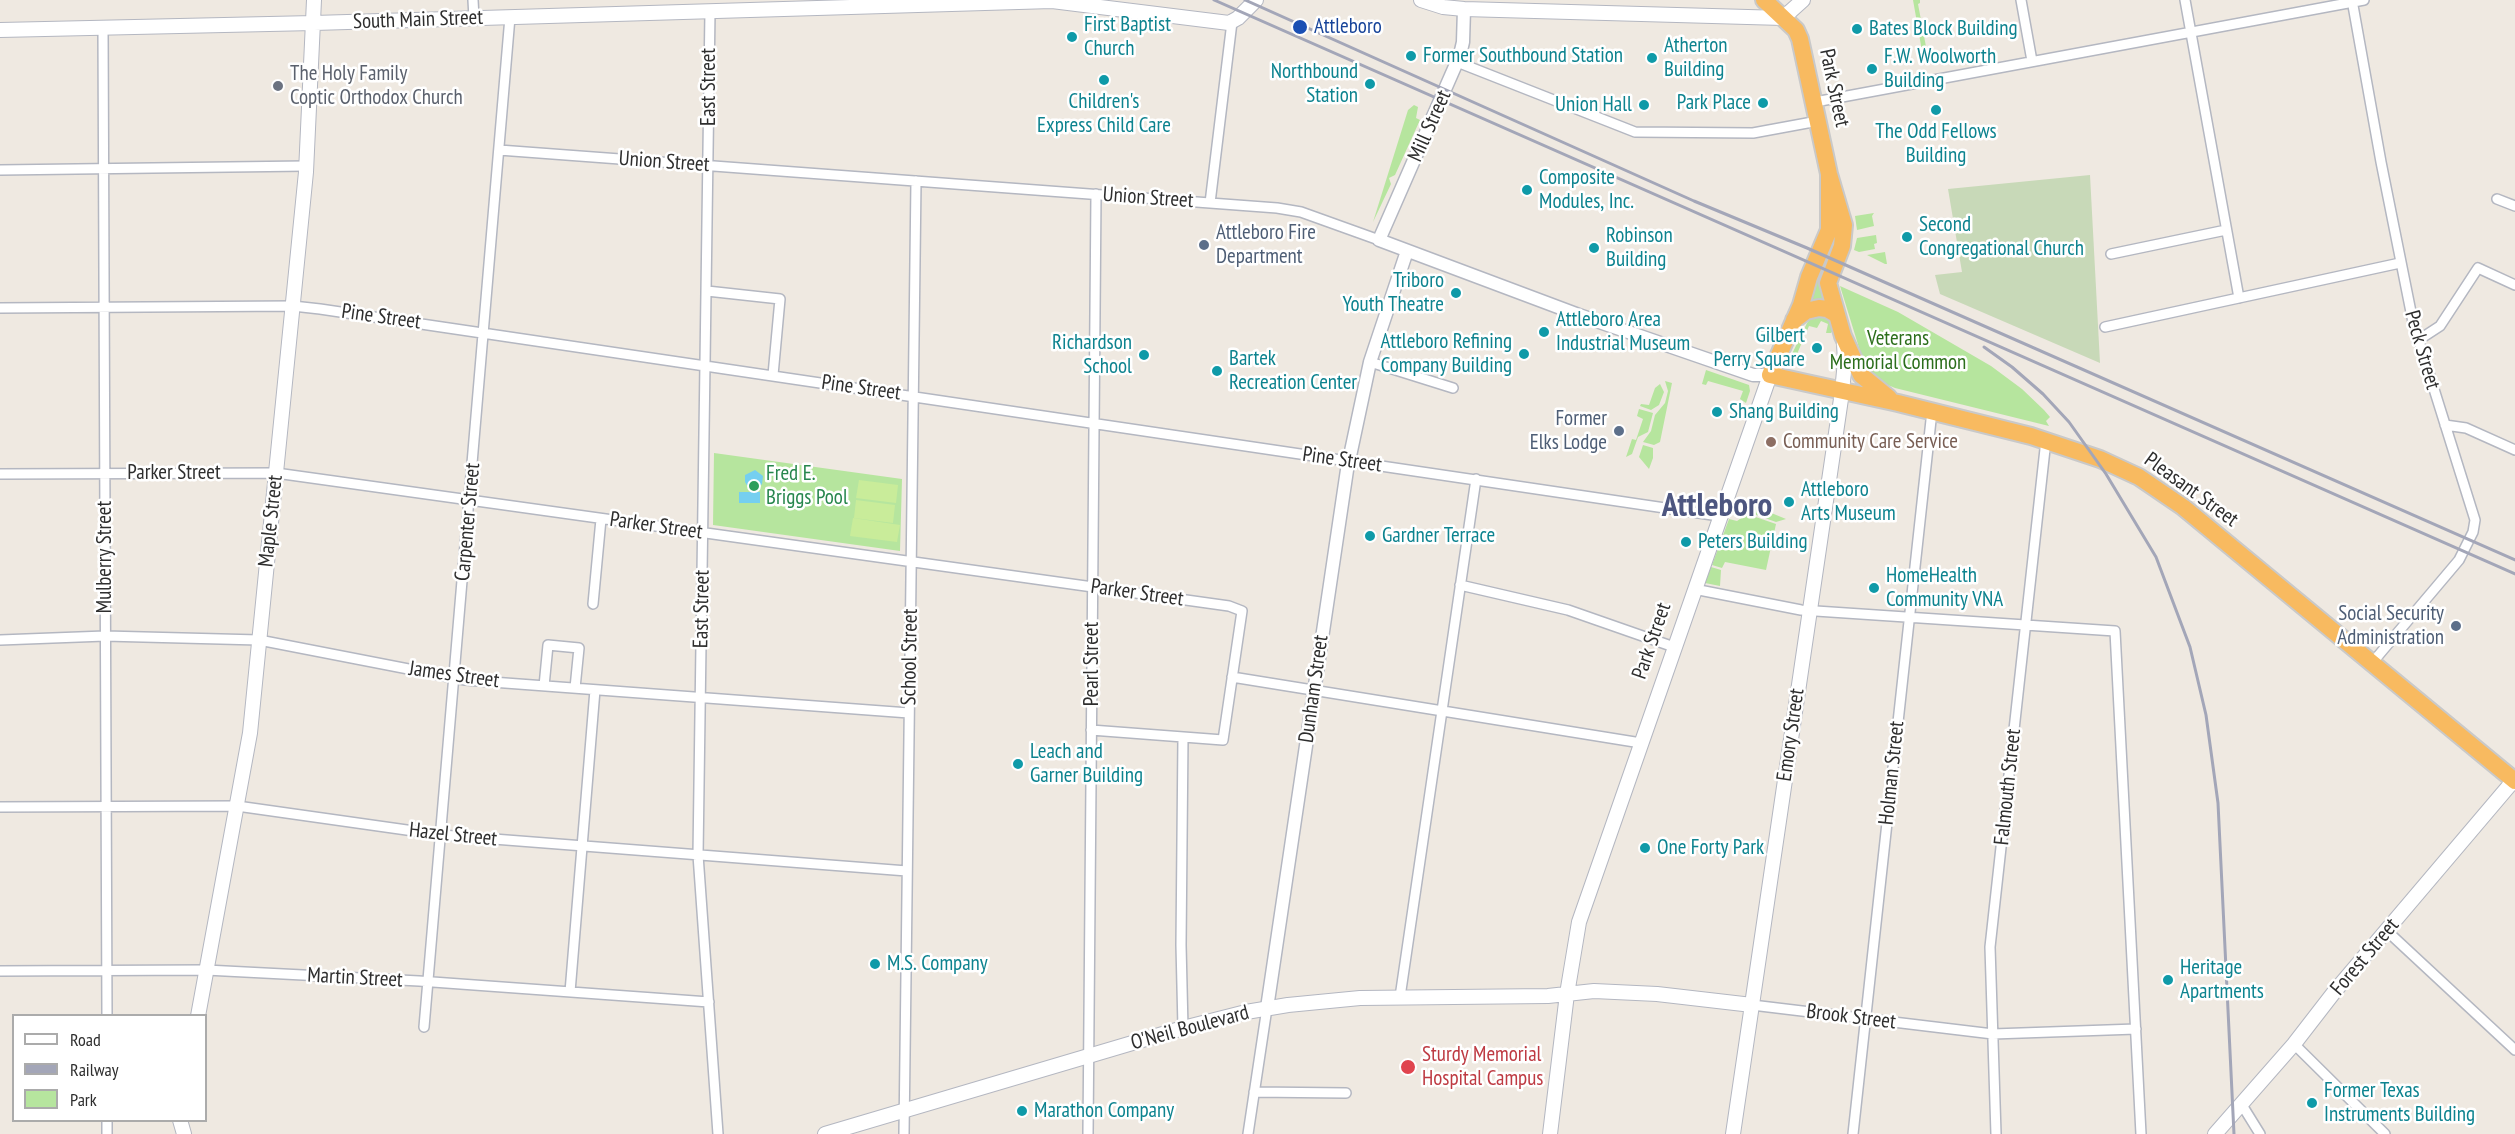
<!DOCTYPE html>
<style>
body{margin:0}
#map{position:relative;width:2515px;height:1134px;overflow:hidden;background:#efe9e1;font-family:"PT Sans Narrow",sans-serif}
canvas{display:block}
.legend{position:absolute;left:12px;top:1014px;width:195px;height:108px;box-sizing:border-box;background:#fff;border:2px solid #ababab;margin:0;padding:8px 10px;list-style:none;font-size:18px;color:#2e2e2e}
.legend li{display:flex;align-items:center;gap:12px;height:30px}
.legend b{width:30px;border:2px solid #ababab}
</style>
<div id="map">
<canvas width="2515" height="1134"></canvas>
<ul class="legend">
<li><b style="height:8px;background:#fff"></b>Road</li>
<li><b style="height:8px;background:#a3a6b8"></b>Railway</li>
<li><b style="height:16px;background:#b6e59e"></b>Park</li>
</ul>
</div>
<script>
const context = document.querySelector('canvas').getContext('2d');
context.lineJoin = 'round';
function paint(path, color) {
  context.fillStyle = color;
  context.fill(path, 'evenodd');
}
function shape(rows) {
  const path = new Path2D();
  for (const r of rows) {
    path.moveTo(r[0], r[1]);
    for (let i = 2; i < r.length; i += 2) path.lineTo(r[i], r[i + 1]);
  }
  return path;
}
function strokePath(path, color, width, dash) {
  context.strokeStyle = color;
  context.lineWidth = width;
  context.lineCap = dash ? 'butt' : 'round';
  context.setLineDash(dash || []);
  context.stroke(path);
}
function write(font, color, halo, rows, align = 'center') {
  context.font = font + ' "PT Sans Narrow",sans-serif';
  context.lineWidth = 5;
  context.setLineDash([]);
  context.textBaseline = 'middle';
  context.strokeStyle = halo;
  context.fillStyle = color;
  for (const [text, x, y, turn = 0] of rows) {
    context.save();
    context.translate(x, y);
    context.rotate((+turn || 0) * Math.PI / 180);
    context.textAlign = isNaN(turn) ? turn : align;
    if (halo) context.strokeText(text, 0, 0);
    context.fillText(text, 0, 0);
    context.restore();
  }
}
const green = shape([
 [1913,0,1920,0,1920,3,1918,4,1927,52,1922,51],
 [1414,105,1418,107,1416,118,1420,120,1395,175,1389,178,1391,184,1373,222,1408,110],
 [1874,213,1872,216,1874,226,1857,230,1855,216],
 [1876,235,1877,243,1874,244,1875,249,1859,252,1854,250,1857,238],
 [1885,252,1887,264,1885,264,1867,255],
 [1817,273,1823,276,1822,290,1824,301,1811,304],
 [1840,286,1898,312,1991,366,2022,389,2044,410,2050,417,2046,421,2049,426,1895,388,1876,380,1864,364],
 [1823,316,1831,322,1834,329,1831,333,1826,333,1828,324,1821,321,1817,328,1809,326,1797,354,1795,353,1792,359,1790,358,1807,323,1811,318],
 [1706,370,1749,385,1750,391,1746,403,1740,399,1743,391,1708,381,1706,385,1702,384],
 [1665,381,1672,383,1660,442,1654,445,1643,442,1651,431,1655,415,1665,403,1668,391],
 [1660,384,1664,392,1659,405,1651,410,1640,406,1641,404,1649,405,1655,388],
 [1639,409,1653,413,1648,432,1638,437,1632,454,1626,457,1632,439,1636,440,1643,419,1637,416],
 [1643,445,1653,448,1653,458,1649,469,1639,457],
 [714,453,902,479,900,551,713,525],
 [1751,505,1764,510,1786,519,1776,522,1748,512],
 [1747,514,1776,524,1766,570,1725,562,1722,568,1712,565,1729,519,1737,521],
 [1711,567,1721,570,1720,586,1705,583]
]);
const cemetery = shape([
 [2090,175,2100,363,1940,294,1935,275,1962,272,1948,189]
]);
const pitch = shape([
 [859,480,898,485,896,503,856,498],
 [856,500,895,505,893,523,854,518],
 [853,518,900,525,897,542,850,536]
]);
const water = shape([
 [755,470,763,476,762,484,757,489,757,492,760,492,760,503,739,503,739,492,751,492,745,482,745,475]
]);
const minor = shape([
 [473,0,474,18],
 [2021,0,2032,61],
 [2185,0,2239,298],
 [2352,0,2381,162,2413,322,2475,520,2473,532,2459,560,2372,663],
 [710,11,698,855,718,1134],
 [103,27,107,1016],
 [1457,62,1635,132,1753,133,1818,121],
 [1815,102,2364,0],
 [499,150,1277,208,1301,212,1379,240],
 [0,170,306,166],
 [2497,199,2515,206],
 [1210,203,1232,22],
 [2111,254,2226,230],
 [707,291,780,299,773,375],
 [0,308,293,306,320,309,1719,516],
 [2105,327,2400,263],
 [2417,341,2440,326,2478,268,2515,285],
 [1370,362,1453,388],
 [2445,425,2466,428,2515,450],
 [0,474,276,473,1229,606,1242,611,1223,740,1091,730],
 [1460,585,1568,610,1674,647],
 [1694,589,1801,610,2115,631,2141,1134],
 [593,604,601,519],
 [0,640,105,636,259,640,465,680,909,713],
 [1232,677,1641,743],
 [544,686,548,645,579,648,575,688],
 [0,807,237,806,442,835,907,871],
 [2387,931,2515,1050],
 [0,971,206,970,419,981,709,1002],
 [570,992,595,690],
 [1400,997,1476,479],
 [1752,1005,1993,1034,2136,1029],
 [424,1027,510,17],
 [1183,1028,1181,945,1183,737],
 [2294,1044,2385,1134],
 [1254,1092,1346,1093],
 [2242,1105,2260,1134],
 [107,1120,107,1134],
 [904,1134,916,181],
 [1088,1134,1096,194],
 [1248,1134,1267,1008],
 [1853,1134,1932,411],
 [1996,1134,1990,947,2046,440]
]);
const tertiary = shape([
 [1464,9,1463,42,1460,55,1379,240,1579,315,1753,375,1770,375],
 [1267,1008,1347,470,1370,362,1407,251]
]);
const secondary = shape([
 [1421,0,1443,7,1464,9,1783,18,1803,0],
 [0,30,314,23,1052,1,1229,23,1238,18,1256,0],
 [198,1016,250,733,306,172,314,0],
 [180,1120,184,1134],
 [825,1134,1183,1028,1246,1012,1288,1005,1360,998,1548,996,1594,991,1657,994,1752,1005],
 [1550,1134,1567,994,1579,922,1770,375],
 [1733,1134,1842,392,1845,361,1844,344],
 [2215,1134,2294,1044,2335,991,2514,780]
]);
const trunk = shape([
 [1764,0,1796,30,1800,39,1829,174,1844,225,1842,246,1828,283,1843,336,1861,375,1889,398],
 [1829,174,1829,230,1809,277,1801,305,1770,375,1898,403,2031,436,2100,459,2139,477,2183,507,2515,781],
 [1794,320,1806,311,1819,308,1827,309,1837,315]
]);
const rail = shape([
 [1214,0,2515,574],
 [1245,0,1694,201,1807,248,2515,560],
 [1984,347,2012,367,2043,394,2069,422,2106,474,2156,557,2190,647,2206,715,2218,803,2234,1134]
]);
const markers = [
 [1300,27,8,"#1a4fb4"],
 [1857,29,6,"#0f9aa8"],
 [1072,37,6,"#0f9aa8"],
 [1411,56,6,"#0f9aa8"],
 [1652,58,6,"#0f9aa8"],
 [1872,69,6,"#0f9aa8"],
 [1104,80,6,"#0f9aa8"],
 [1370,84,6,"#0f9aa8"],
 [278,86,6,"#6b7280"],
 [1763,103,6,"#0f9aa8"],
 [1644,105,6,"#0f9aa8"],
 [1936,110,6,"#0f9aa8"],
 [1527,190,6,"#0f9aa8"],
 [1907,237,6,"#0f9aa8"],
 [1204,245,6,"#5c6f8a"],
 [1594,248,6,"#0f9aa8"],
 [1456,293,6,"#0f9aa8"],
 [1544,332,6,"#0f9aa8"],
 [1817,348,6,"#0f9aa8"],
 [1524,354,6,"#0f9aa8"],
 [1144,355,6,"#0f9aa8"],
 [1217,371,6,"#0f9aa8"],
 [1717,412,6,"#0f9aa8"],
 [1619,431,6,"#5c6f8a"],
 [1771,442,6,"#8d6e63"],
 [754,486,6,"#2e9e5b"],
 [1789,502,6,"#0f9aa8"],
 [1370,536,6,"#0f9aa8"],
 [1686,542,6,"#0f9aa8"],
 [1874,588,6,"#0f9aa8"],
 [2456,626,6,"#5c6f8a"],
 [1018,764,6,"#0f9aa8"],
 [1645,848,6,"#0f9aa8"],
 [875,964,6,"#0f9aa8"],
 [2168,980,6,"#0f9aa8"],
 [1408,1067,8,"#e0444e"],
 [2312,1103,6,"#0f9aa8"],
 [1022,1111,6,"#0f9aa8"]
];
const streetNames = [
 ["South Main Street",418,20,-2],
 ["East Street",709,87,-90],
 ["Park Street",1834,88,78],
 ["Mill Street",1430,126,-66],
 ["Union Street",664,162,4],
 ["Union Street",1148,198,4],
 ["Pine Street",381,317,8],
 ["Peck Street",2422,350,74],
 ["Pine Street",861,388,8],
 ["Pine Street",1342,460,8],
 ["Parker Street",174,473],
 ["Pleasant Street",2191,490,36],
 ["Maple Street",271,521,-84],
 ["Carpenter Street",468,522,-85],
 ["Parker Street",656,526,8],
 ["Mulberry Street",105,557,-90],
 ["Parker Street",1137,593,8],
 ["East Street",702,609,-89],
 ["Park Street",1652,641,-71],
 ["School Street",910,657,-89],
 ["Pearl Street",1092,664,-90],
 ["James Street",454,675,8],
 ["Dunham Street",1314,689,-82],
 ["Emory Street",1791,735,-82],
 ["Holman Street",1892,773,-84],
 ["Falmouth Street",2008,787,-84],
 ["Hazel Street",453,835,6],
 ["Forest Street",2365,957,-50],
 ["Martin Street",355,978,3],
 ["Brook Street",1851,1017,7],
 ["O'Neil Boulevard",1190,1028,-15]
];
const cultureNames = [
 ["First Baptist",1084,25],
 ["Church",1084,49],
 ["Bates Block Building",1869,29],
 ["Atherton",1664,46],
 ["Building",1664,70],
 ["Former Southbound Station",1423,56],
 ["F.W. Woolworth",1884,57],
 ["Building",1884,81],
 ["Northbound",1358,72,"right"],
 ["Station",1358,96,"right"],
 ["Children's",1104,102,"center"],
 ["Express Child Care",1104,126,"center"],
 ["Park Place",1751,103,"right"],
 ["Union Hall",1632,105,"right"],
 ["The Odd Fellows",1936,132,"center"],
 ["Building",1936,156,"center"],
 ["Composite",1539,178],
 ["Modules, Inc.",1539,202],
 ["Second",1919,225],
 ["Congregational Church",1919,249],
 ["Robinson",1606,236],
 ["Building",1606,260],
 ["Triboro",1444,281,"right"],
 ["Youth Theatre",1444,305,"right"],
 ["Attleboro Area",1556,320],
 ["Industrial Museum",1556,344],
 ["Gilbert",1805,336,"right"],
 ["Perry Square",1805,360,"right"],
 ["Attleboro Refining",1512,342,"right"],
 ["Company Building",1512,366,"right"],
 ["Richardson",1132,343,"right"],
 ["School",1132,367,"right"],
 ["Bartek",1229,359],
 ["Recreation Center",1229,383],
 ["Shang Building",1729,412],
 ["Attleboro",1801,490],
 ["Arts Museum",1801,514],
 ["Gardner Terrace",1382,536],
 ["Peters Building",1698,542],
 ["HomeHealth",1886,576],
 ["Community VNA",1886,600],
 ["Leach and",1030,752],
 ["Garner Building",1030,776],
 ["One Forty Park",1657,848],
 ["M.S. Company",887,964],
 ["Heritage",2180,968],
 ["Apartments",2180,992],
 ["Former Texas",2324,1091],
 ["Instruments Building",2324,1115],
 ["Marathon Company",1034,1111]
];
const transitNames = [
 ["Attleboro",1314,27]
];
const worshipNames = [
 ["The Holy Family",290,74],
 ["Coptic Orthodox Church",290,98]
];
const serviceNames = [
 ["Attleboro Fire",1216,233,"left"],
 ["Department",1216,257,"left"],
 ["Former",1607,419],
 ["Elks Lodge",1607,443],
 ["Social Security",2444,614],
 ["Administration",2444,638]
];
const parkNames = [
 ["Veterans",1898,339],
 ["Memorial Common",1898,363]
];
const educationNames = [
 ["Community Care Service",1783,442]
];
const leisureNames = [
 ["Fred E.",766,474],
 ["Briggs Pool",766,498]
];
const healthNames = [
 ["Sturdy Memorial",1422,1055],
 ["Hospital Campus",1422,1079]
];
const townNames = [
 ["Attleboro",1717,507]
];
paint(green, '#b6e59e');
paint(cemetery, '#c8d9b8');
paint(pitch, '#c9ec9a');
paint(water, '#75cff0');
strokePath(minor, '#b4b7c1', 12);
strokePath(tertiary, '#b4b7c1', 15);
strokePath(secondary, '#b4b7c1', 16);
strokePath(trunk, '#c9c9c9', 20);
strokePath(minor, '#fff', 9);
strokePath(tertiary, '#fff', 12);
strokePath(secondary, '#fff', 14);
strokePath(trunk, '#f8ba60', 16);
strokePath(rail, '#a3a6b8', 3);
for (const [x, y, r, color] of markers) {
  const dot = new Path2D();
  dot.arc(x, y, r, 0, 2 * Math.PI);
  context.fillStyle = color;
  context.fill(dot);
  strokePath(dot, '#fff', 2);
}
write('21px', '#2e2e2e', '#fff', streetNames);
write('21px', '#0d838f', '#fff', cultureNames, 'left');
write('21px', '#164399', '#fff', transitNames, 'left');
write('21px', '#5b616d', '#fff', worshipNames, 'left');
write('21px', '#4e5e75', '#fff', serviceNames, 'right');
write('21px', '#2c6e1b', '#fff', parkNames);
write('21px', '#785e54', '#fff', educationNames, 'left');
write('21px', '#27864d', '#fff', leisureNames, 'left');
write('21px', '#be3a42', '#fff', healthNames, 'left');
write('bold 33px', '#4d5680', '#fff', townNames);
</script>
